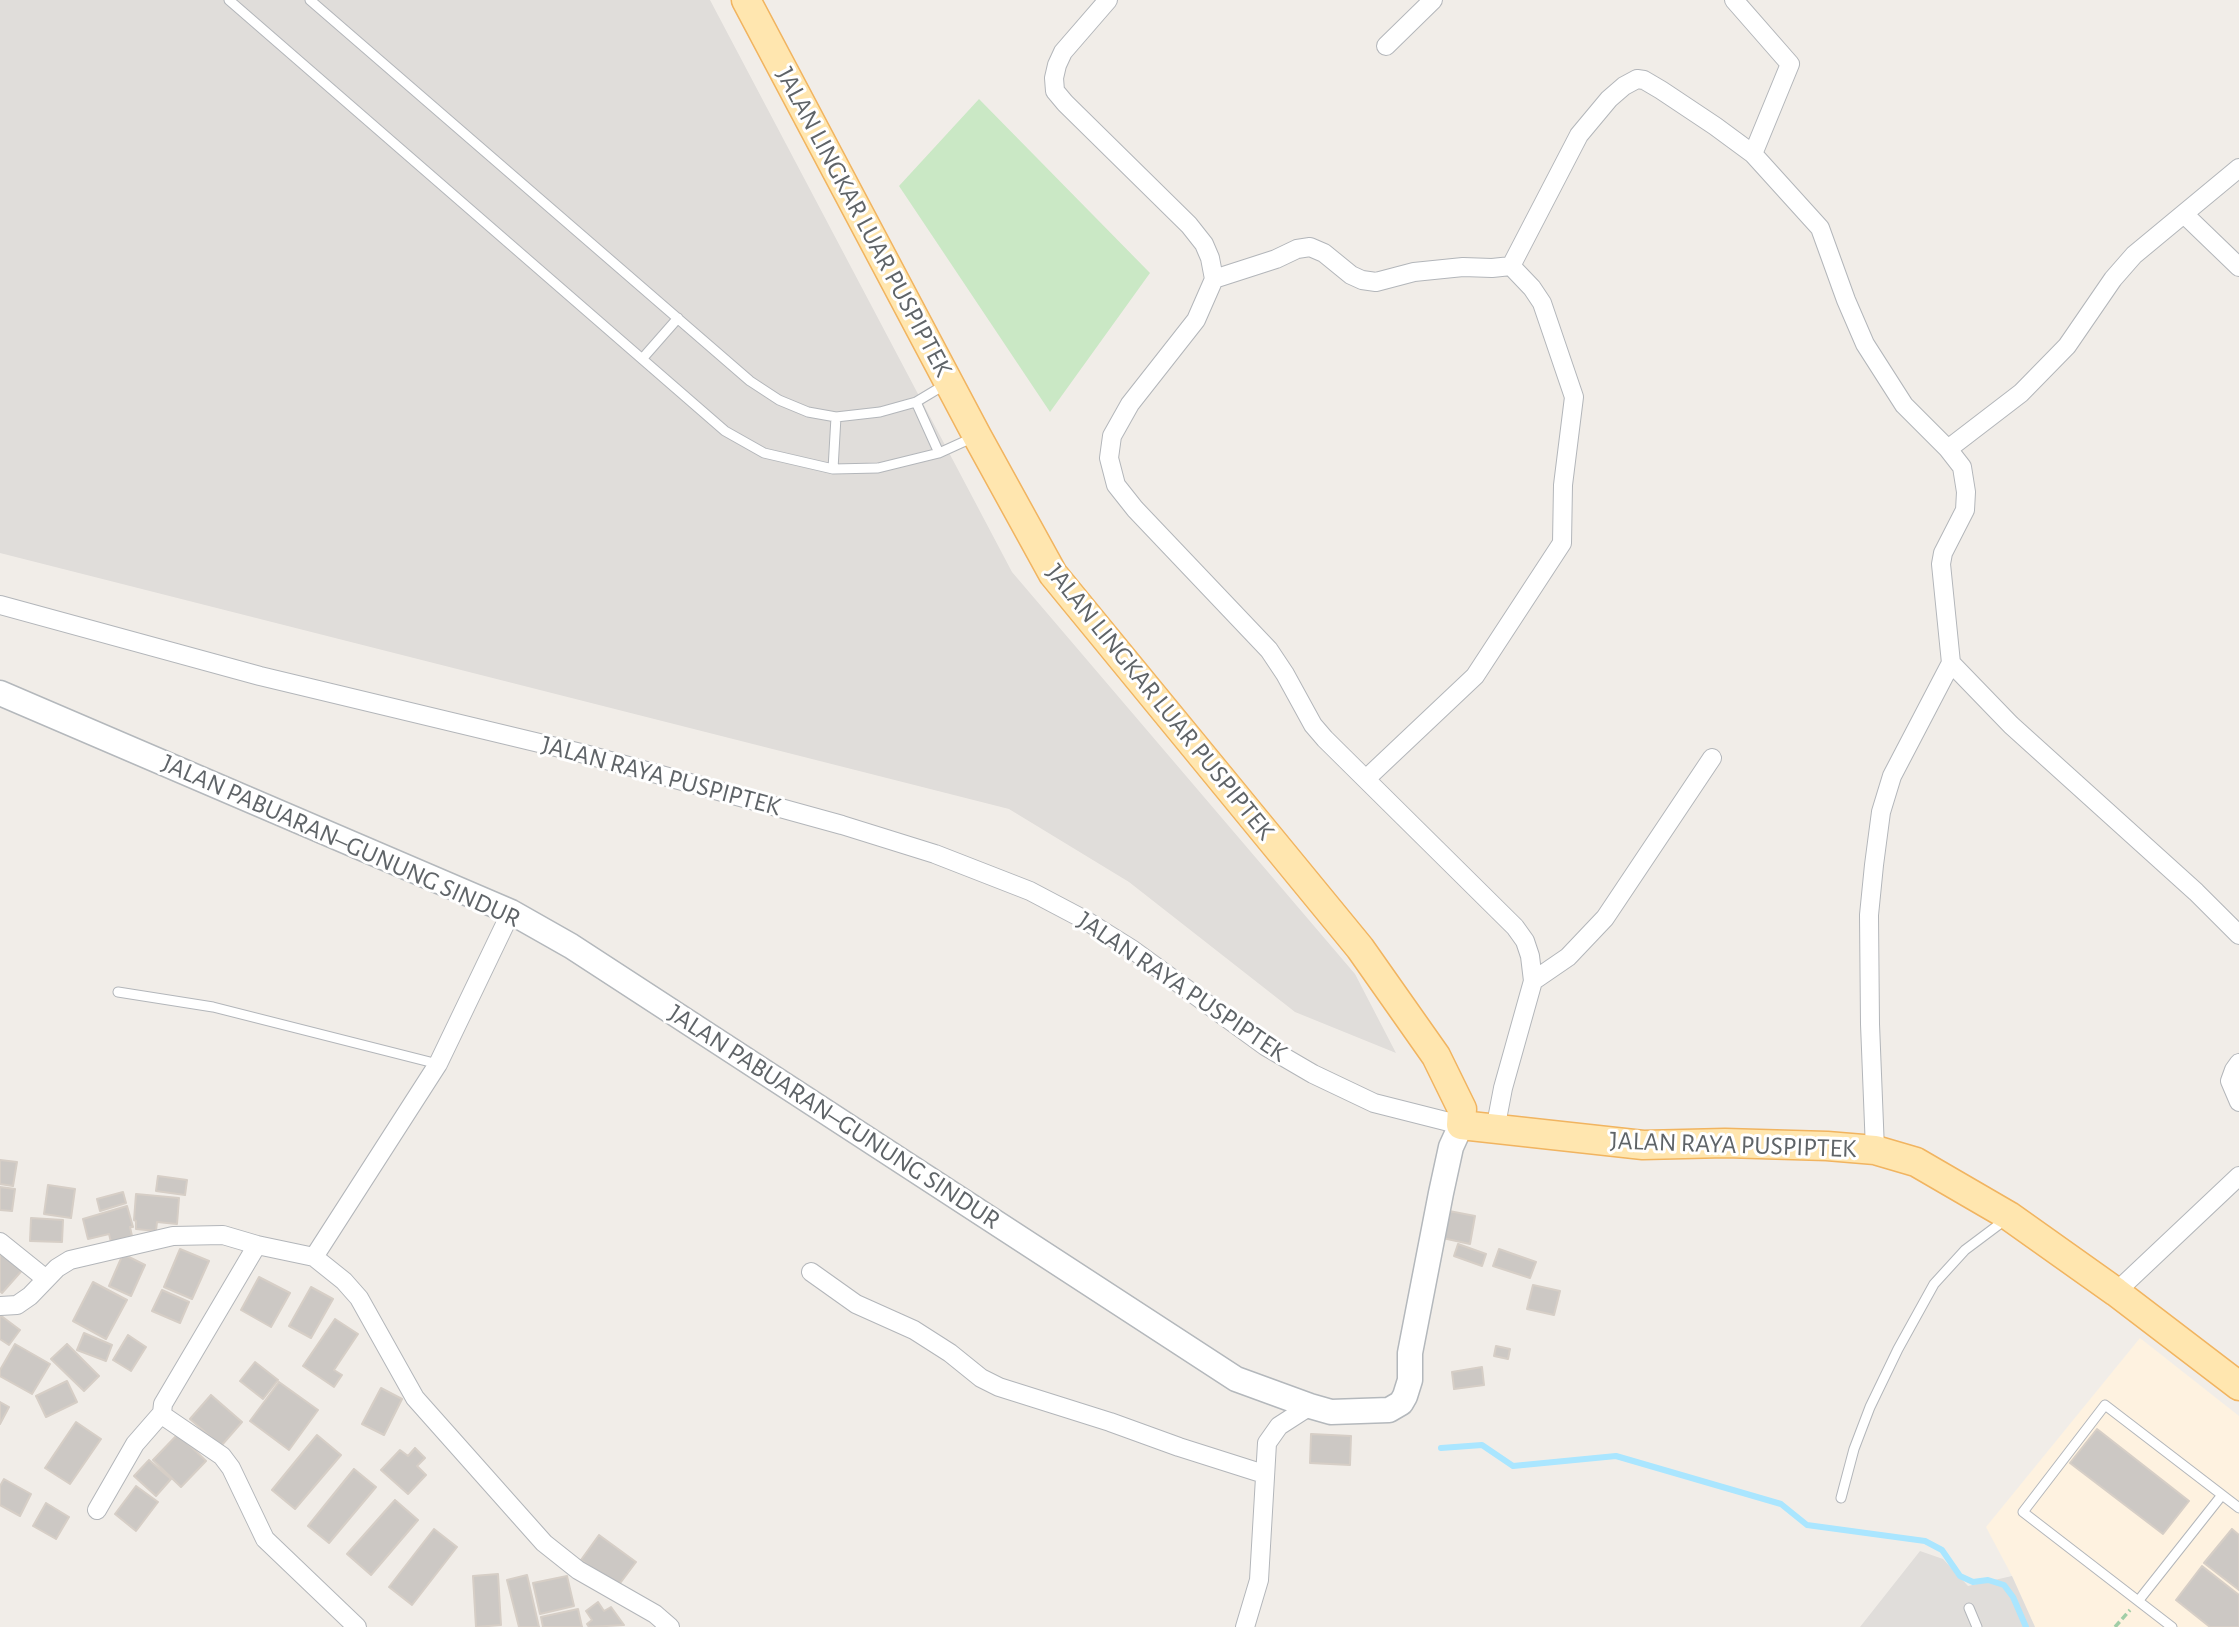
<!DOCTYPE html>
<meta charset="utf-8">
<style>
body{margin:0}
canvas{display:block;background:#f1ede8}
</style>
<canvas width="2239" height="1627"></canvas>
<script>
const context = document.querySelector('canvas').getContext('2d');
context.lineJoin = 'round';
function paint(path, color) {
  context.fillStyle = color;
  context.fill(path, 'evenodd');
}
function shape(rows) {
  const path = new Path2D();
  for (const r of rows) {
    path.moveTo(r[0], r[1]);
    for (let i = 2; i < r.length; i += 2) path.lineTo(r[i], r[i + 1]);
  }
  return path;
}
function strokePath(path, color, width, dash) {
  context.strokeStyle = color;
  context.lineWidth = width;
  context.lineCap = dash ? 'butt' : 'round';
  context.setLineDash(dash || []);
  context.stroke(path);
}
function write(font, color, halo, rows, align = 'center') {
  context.font = font + ' "Alegreya Sans",sans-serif';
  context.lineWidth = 6;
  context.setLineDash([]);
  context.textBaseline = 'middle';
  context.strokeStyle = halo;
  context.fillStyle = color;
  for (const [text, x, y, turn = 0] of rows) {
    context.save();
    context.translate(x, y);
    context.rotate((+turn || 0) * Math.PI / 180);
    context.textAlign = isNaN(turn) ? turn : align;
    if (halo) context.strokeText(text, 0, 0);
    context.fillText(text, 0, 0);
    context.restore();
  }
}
const commercial = shape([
 [2140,1338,2239,1416,2239,1627,2035,1627,2012,1576,1986,1527]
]);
const industrial = shape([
 [0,0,710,0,1012,572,1355,974,1396,1053,1295,1012,1129,882,1009,809,0,553],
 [1920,1551,1943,1559,1968,1586,2012,1576,2035,1627,1860,1627]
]);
const green = shape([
 [979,99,1150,273,1050,412,899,186]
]);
const stream = shape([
 [1441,1448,1482,1445,1513,1466,1616,1456,1781,1504,1807,1525,1925,1541,1942,1550,1960,1576,1973,1582,1988,1580,2004,1585,2013,1597,2026,1627]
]);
const building = shape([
 [0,1160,17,1162,13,1186,0,1184,0,1160],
 [158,1176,187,1180,185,1195,156,1191,158,1176],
 [48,1185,75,1189,71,1218,44,1214,48,1185],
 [0,1187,15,1189,12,1211,0,1210,0,1187],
 [123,1192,126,1203,100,1211,97,1199,123,1192],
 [136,1194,179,1198,177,1224,157,1222,156,1231,136,1229,136,1221,134,1220,136,1194],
 [127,1206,133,1227,130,1227,132,1236,111,1242,109,1234,88,1239,83,1219,127,1206],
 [1444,1210,1475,1216,1470,1244,1438,1237,1444,1210],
 [31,1218,63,1220,62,1242,30,1241,31,1218],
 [1458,1244,1486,1254,1482,1266,1454,1256,1458,1244],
 [0,1245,25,1267,2,1293,0,1291,0,1245],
 [180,1249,209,1261,192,1299,164,1287,180,1249],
 [1499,1249,1536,1262,1530,1278,1493,1266,1499,1249],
 [123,1254,145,1265,131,1296,109,1286,123,1254],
 [259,1277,290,1293,271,1327,241,1310,259,1277],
 [93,1282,127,1300,106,1339,73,1321,93,1282],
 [1533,1285,1560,1291,1554,1315,1527,1309,1533,1285],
 [311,1287,333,1299,311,1338,289,1326,311,1287],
 [162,1290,189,1302,180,1323,152,1311,162,1290],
 [0,1315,20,1330,9,1345,0,1339,0,1315],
 [335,1319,358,1334,334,1370,342,1375,334,1387,303,1366,335,1319],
 [84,1333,112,1345,106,1361,77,1350,84,1333],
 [128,1335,146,1347,131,1371,113,1360,128,1335],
 [15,1344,50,1364,32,1394,0,1376,0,1370,15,1344],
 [67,1344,99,1376,84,1391,51,1359,67,1344],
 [1496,1346,1510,1349,1508,1359,1494,1356,1496,1346],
 [255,1362,278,1380,263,1399,240,1381,255,1362],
 [1482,1367,1484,1385,1454,1389,1452,1372,1482,1367],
 [67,1381,77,1402,46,1417,36,1396,67,1381],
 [279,1382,318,1410,289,1450,250,1421,279,1382],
 [381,1388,402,1399,384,1435,362,1424,381,1388],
 [211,1395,242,1422,221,1446,190,1419,211,1395],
 [0,1402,9,1407,0,1424,0,1402],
 [76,1422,101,1439,70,1484,45,1468,76,1422],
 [2097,1429,2189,1501,2163,1534,2070,1463,2097,1429],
 [178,1434,206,1461,181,1487,153,1460,178,1434],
 [1311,1434,1351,1436,1350,1465,1310,1463,1311,1434],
 [317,1435,341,1455,295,1509,272,1490,317,1435],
 [415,1448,425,1458,417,1466,426,1475,408,1494,381,1470,400,1450,408,1456,415,1448],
 [149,1460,171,1479,156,1496,134,1476,149,1460],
 [354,1469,376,1487,329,1543,308,1526,354,1469],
 [4,1479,31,1494,20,1516,0,1505,0,1486,4,1479],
 [136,1486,158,1502,136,1531,115,1514,136,1486],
 [395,1500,418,1520,371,1575,347,1554,395,1500],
 [46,1503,69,1517,56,1539,33,1526,46,1503],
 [434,1529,457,1547,412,1605,389,1587,434,1529],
 [2232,1529,2239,1535,2239,1590,2204,1563,2232,1529],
 [599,1535,636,1562,618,1586,581,1560,599,1535],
 [2202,1566,2239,1595,2239,1627,2210,1627,2176,1600,2202,1566],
 [498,1574,501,1625,476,1627,473,1576,498,1574],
 [527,1575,539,1627,519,1627,507,1580,527,1575],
 [567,1576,574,1606,540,1614,533,1583,567,1576],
 [598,1602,604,1611,611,1607,624,1625,589,1627,587,1624,592,1620,586,1611,598,1602],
 [578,1609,582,1627,543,1627,541,1617,578,1609]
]);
const path = shape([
 [2115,1627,2130,1610]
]);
const lane = shape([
 [229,0,725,431,764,453,833,469,878,468,939,453,972,438],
 [310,0,750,381,779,400,808,412,836,417,880,412,916,402,946,384],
 [642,359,678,318],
 [916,402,939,453],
 [833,469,836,417],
 [118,992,213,1007,438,1064],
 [1841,1498,1854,1449,1870,1407,1898,1349,1934,1284,1965,1250,2005,1220],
 [2139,1600,2222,1495],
 [1969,1608,1977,1627],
 [2172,1627,2023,1512,2105,1405,2239,1508]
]);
const street = shape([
 [1108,0,1063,52,1057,65,1054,78,1055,91,1065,103,1189,225,1204,244,1210,258,1214,279,1196,320,1130,404,1112,436,1109,458,1116,485,1135,509,1269,650,1285,674,1313,725,1325,739,1515,927,1525,941,1530,956,1533,981,1503,1088,1495,1130],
 [1734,0,1790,64,1753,154],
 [1386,46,1433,0],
 [2184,214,2239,267],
 [1214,279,1276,259,1297,249,1310,247,1324,253,1351,275,1362,280,1376,282,1414,272,1463,267,1492,268,1511,266,1579,135,1609,99,1624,86,1637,79,1644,80,1661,90,1715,126,1753,154,1820,228,1846,300,1865,344,1904,405,1948,449,1962,467,1966,492,1965,510,1943,553,1941,564,1951,663,1892,776,1881,812,1874,865,1869,915,1870,1024,1875,1150],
 [1948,449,2021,393,2067,346,2113,279,2134,255,2239,168],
 [0,605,260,676,581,753,842,825,935,854,1030,891,1085,920,1133,950,1265,1046,1313,1074,1374,1103,1461,1125],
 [1951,663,2011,725,2196,892,2239,935],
 [1367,778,1475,676,1562,543,1563,485,1574,397,1542,303,1532,288,1511,266],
 [1533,981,1568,957,1605,918,1712,758],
 [2239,1063,2234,1070,2230,1081,2239,1102],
 [0,1242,46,1279],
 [257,1245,163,1404,162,1413,165,1417,222,1456,231,1468,265,1539,357,1627],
 [314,1257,438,1064,511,912],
 [811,1272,856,1304,914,1330,950,1353,981,1378,999,1387,1110,1422,1179,1447,1264,1474],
 [2116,1292,2239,1176],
 [0,1306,17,1305,30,1296,57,1268,70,1260,173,1236,223,1235,257,1245,314,1257,344,1281,359,1298,415,1398,544,1543,578,1570,655,1614,670,1627],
 [97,1510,135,1444,162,1413],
 [1245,1627,1259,1580,1267,1443,1279,1426,1310,1406]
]);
const secondary = shape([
 [0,693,511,912,571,946,1236,1379,1310,1406,1331,1412,1389,1410,1401,1403,1405,1396,1410,1380,1410,1353,1441,1193,1451,1147,1461,1125]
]);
const primary = shape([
 [746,0,977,436,1053,574,1360,948,1436,1056,1462,1109,1461,1125,1643,1145,1725,1143,1827,1146,1875,1150,1916,1162,2009,1216,2116,1292,2239,1386]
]);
const streetNames = [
 ["JALAN LINGKAR LUAR PUSPIPTEK",864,222,62],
 ["JALAN LINGKAR LUAR PUSPIPTEK",1160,702,51],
 ["JALAN RAYA PUSPIPTEK",661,776,15],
 ["JALAN PABUARAN–GUNUNG SINDUR",341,841,24],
 ["JALAN RAYA PUSPIPTEK",1182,987,34],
 ["JALAN PABUARAN–GUNUNG SINDUR",834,1117,33],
 ["JALAN RAYA PUSPIPTEK",1733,1145,2]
];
paint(commercial, '#fef2e0');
paint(industrial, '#e0ddda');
paint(green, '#cae8c5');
strokePath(stream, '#aae6ff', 6);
paint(building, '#ccc8c4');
strokePath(building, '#d6cec6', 2);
strokePath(lane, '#b3b6ba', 11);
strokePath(street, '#b3b6ba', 20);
strokePath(secondary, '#b4b8bc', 27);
strokePath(primary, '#f1b460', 31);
strokePath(path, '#a1cea7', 3.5, [7, 3.5]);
strokePath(lane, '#fff', 9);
strokePath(street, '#fff', 18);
strokePath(secondary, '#fff', 24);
strokePath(primary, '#ffe6af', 28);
write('26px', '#5f6468', '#fff', streetNames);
</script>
